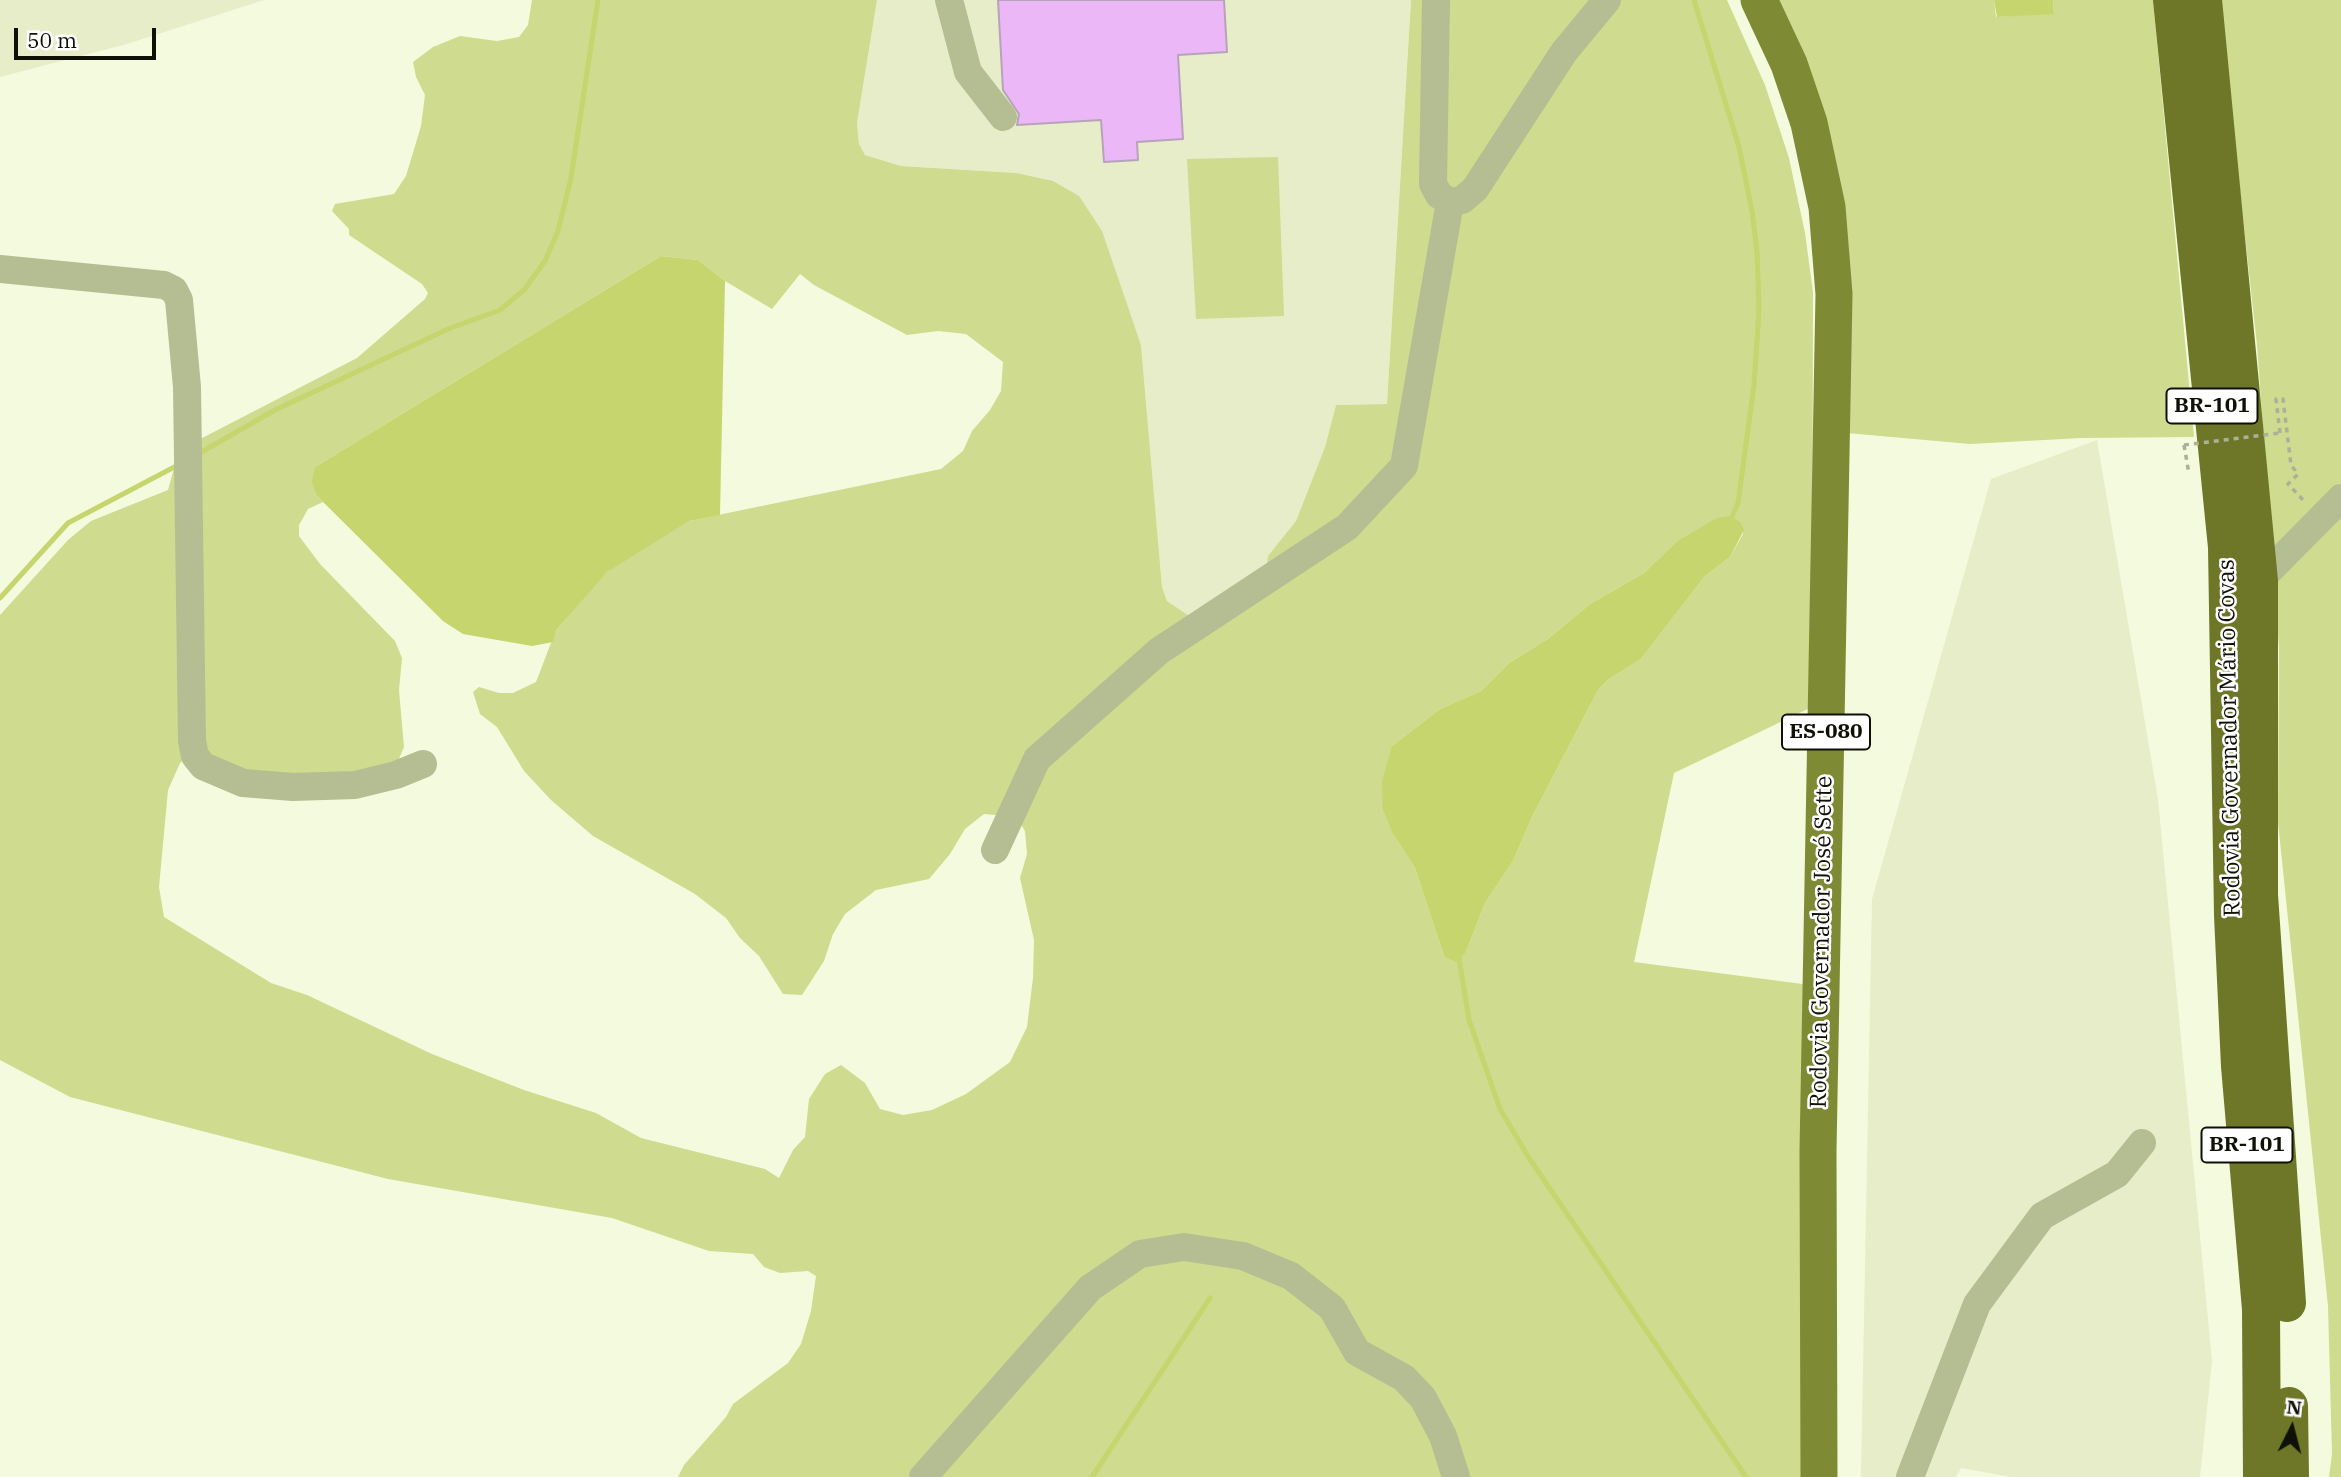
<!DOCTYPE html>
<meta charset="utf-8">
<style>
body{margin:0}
#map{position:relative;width:2341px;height:1477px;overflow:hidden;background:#f4fadd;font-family:"IBM Plex Serif",serif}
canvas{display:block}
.north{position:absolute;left:2257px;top:1393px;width:70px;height:70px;-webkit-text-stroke:5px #fff;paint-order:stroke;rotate:6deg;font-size:19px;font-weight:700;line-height:28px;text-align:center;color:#0f1107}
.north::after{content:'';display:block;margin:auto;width:24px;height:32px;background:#0f1107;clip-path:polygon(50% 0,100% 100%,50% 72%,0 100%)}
.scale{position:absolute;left:14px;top:28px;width:142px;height:32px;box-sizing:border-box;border:4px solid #0f1107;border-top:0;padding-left:9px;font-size:21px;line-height:24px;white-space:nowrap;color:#0f1107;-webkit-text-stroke:5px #fff;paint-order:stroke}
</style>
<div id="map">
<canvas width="2341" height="1477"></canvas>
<div class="north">N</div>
<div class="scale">50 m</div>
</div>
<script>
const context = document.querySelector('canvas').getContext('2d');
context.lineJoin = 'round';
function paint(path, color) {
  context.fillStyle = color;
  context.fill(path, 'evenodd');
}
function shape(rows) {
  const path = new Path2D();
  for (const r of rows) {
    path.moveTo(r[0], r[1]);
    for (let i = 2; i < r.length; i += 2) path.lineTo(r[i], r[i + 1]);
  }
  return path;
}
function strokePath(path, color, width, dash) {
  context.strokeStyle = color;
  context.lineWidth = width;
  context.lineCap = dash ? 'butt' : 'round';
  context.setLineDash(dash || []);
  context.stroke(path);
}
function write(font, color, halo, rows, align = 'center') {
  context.font = font + ' "IBM Plex Serif",serif';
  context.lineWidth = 5;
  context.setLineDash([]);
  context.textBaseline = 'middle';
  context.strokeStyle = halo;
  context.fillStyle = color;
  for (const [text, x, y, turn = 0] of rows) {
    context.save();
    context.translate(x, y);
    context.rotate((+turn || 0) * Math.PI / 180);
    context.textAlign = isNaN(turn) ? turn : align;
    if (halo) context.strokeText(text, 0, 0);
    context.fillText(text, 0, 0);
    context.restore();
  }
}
const built = shape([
 [0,0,264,0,127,44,0,77],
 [877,0,1411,0,1387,404,1336,405,1325,447,1296,521,1269,556,1266,572,1188,615,1167,601,1162,587,1141,345,1116,275,1016,173,901,166,865,155,859,144,857,123],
 [2097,440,2158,799,2212,1361,2200,1477,2012,1477,1961,1468,1956,1477,1861,1477,1872,899,1991,479]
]);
const green = shape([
 [532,0,877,0,857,123,859,144,865,155,901,166,1016,173,1053,181,1079,196,1102,231,1141,345,1162,587,1167,601,1188,615,1211,617,1266,572,1268,556,1296,521,1325,447,1336,405,1387,404,1411,0,1727,0,1765,85,1789,158,1805,233,1813,292,1812,707,1674,773,1634,962,1810,985,1809,1477,678,1477,684,1465,726,1417,733,1404,788,1363,801,1344,811,1311,816,1276,808,1271,780,1273,764,1267,753,1254,709,1251,612,1218,388,1179,70,1097,0,1060,0,615,68,540,91,521,168,490,179,450,357,358,425,299,428,293,422,284,349,235,349,229,332,211,335,204,394,194,406,176,421,126,425,95,416,77,413,62,433,47,460,36,497,41,519,37,528,25],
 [661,256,698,260,725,281,772,309,800,274,814,285,907,335,938,331,966,334,1003,362,1001,391,990,410,972,431,963,451,941,469,689,521,631,555,607,572,588,592,556,630,536,682,513,693,499,693,479,687,473,692,480,714,497,727,524,771,551,800,593,836,695,894,726,918,740,938,759,956,783,994,802,995,824,961,833,934,845,914,876,890,929,879,950,854,965,829,984,814,1008,816,1019,821,1025,831,1027,854,1020,878,1034,940,1033,978,1027,1027,1010,1062,966,1094,932,1110,903,1115,880,1109,865,1083,841,1065,825,1074,809,1099,805,1137,793,1150,779,1178,765,1169,641,1138,596,1113,524,1090,432,1054,307,995,271,983,164,917,159,887,168,790,180,763,190,754,235,778,336,780,398,761,404,747,399,690,402,658,395,641,320,564,299,536,299,525,308,509,323,502,317,496,315,467],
 [1741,523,1743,534,1730,557,1705,576,1641,659,1609,679,1598,690,1532,817,1513,861,1485,903,1466,952,1444,956,1415,868,1393,834,1392,746,1440,709,1481,691,1509,663,1549,638,1590,604,1644,573,1676,542],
 [1769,0,1994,0,1996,17,2054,13,2053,0,2153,0,2194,437,2081,438,1970,444,1847,433,1847,353],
 [2219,0,2341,0,2341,1477,2329,1477,2332,1454,2328,1306,2278,822,2279,648,2257,345],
 [1278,157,1284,316,1196,319,1187,159]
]);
const water = shape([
 [1994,0,2053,0,2054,14,1997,17],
 [661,256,698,260,725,281,720,515,689,521,607,572,556,630,553,642,532,646,463,634,443,621,317,496,312,482,315,467],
 [1731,516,1741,523,1744,530,1730,557,1705,576,1641,659,1609,679,1598,690,1532,817,1513,861,1485,903,1466,952,1456,962,1444,956,1415,868,1393,834,1383,809,1382,782,1392,746,1440,709,1481,691,1509,663,1549,638,1590,604,1644,573,1676,542,1717,518]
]);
const stream = shape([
 [1694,0,1739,147,1752,211,1757,252,1759,310,1754,385,1738,503,1730,521],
 [198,454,275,410,448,329,500,310,524,290,545,261,558,231,571,178,598,0],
 [0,598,68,523,180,464],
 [1458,952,1469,1020,1500,1109,1529,1158,1746,1477],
 [1092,1477,1210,1298]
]);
const building = shape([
 [998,0,1224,0,1227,52,1178,55,1183,139,1137,142,1138,160,1104,162,1101,120,1017,125,1019,114,1003,90,998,0]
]);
const path = shape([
 [2280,433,2276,399,2283,399,2291,465,2298,474,2288,484,2305,502],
 [2184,445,2189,474]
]);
const minor = shape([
 [949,0,968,72,1003,117],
 [1436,0,1433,184,1439,195,1450,202,1462,200,1475,189,1564,52,1607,0],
 [0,269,164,285,174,290,179,300,187,387,192,741,195,756,203,766,243,783,293,787,355,785,396,775,423,764],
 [2259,581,2341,498],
 [995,850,1037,759,1159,651,1347,527,1404,466,1450,202],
 [923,1477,1090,1288,1140,1254,1184,1247,1243,1256,1291,1276,1332,1308,1357,1352,1404,1378,1423,1398,1443,1436,1456,1477],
 [1910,1477,1977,1304,2042,1216,2117,1174,2142,1143]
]);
const major = shape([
 [1759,0,1789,64,1809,123,1827,207,1834,294,1818,1150,1819,1477]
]);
const highway = shape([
 [2172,0,2227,547,2233,915,2240,1066,2261,1309,2262,1477],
 [2203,0,2259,581,2259,895,2287,1303],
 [2289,1406,2290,1477]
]);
const pathBridge = shape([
 [2184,445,2280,433]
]);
const shields = [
 [2212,406,91],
 [1826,732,88],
 [2247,1145,91]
];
const shieldNames = [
 ["BR-101",2212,406],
 ["ES-080",1826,732],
 ["BR-101",2247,1145]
];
const streetNames = [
 ["Rodovia Governador Mário Covas",2230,738,-91],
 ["Rodovia Governador José Sette",1822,942,-89]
];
paint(built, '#e7edc9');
paint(green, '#cfdb8e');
paint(water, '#c6d56d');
strokePath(stream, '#c6d56d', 5);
paint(building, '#ecb7f7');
strokePath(building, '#b6a3ba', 2);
strokePath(path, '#abb099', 3.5, [5, 5]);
strokePath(minor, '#b5bd92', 28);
strokePath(major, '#7f8a35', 37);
strokePath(highway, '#6d7727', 38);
strokePath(pathBridge, '#abb099', 3.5, [5, 5]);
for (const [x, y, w] of shields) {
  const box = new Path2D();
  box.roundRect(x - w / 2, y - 17.5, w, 35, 5);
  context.fillStyle = '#fff';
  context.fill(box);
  strokePath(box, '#0f1107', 2);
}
write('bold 21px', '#0f1107', null, shieldNames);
write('23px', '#0f1107', '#fff', streetNames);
</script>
